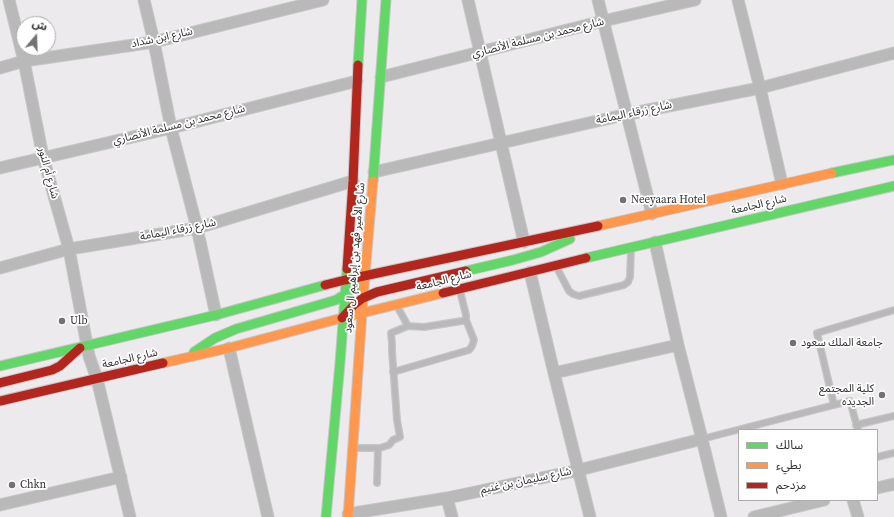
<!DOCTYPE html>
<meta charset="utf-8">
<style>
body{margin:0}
#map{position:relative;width:894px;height:517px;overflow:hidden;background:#eceaed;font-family:"Source Serif 4","Noto Sans Arabic",serif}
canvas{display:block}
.legend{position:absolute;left:738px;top:429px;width:140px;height:72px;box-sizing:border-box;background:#fff;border:1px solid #adacad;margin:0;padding:5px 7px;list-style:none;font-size:12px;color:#313031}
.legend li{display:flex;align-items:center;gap:8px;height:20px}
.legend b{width:20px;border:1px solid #adacad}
.north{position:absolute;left:16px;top:16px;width:40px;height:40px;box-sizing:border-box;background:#fff;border:1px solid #adacad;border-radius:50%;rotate:19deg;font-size:11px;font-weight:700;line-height:16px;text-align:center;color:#313031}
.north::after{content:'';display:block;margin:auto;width:14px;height:18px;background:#727173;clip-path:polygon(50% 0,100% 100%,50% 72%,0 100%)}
</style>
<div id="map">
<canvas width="894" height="517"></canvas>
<ul class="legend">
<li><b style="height:5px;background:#63d668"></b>سالك</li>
<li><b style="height:5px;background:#ff974d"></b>بطيء</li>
<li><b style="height:5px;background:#b3261e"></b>مزدحم</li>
</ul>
<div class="north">ش</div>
</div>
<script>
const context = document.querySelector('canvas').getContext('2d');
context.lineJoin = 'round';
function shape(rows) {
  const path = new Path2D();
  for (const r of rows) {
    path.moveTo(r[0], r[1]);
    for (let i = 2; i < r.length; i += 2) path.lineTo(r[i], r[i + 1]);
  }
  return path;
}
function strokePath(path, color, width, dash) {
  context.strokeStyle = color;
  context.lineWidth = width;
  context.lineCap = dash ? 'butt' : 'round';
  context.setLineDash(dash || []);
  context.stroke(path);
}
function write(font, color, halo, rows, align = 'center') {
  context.font = font + ' "Source Serif 4","Noto Sans Arabic",serif';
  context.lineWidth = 3.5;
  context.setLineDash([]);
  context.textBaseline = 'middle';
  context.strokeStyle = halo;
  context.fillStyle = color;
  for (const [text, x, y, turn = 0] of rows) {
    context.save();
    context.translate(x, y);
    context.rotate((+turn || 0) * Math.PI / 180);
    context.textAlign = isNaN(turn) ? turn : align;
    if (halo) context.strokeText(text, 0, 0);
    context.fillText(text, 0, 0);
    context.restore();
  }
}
const lane = shape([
 [557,268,569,291,573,294,579,296,624,285,628,282,630,277,631,249],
 [397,306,408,326,424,327,462,321,466,320,466,315,460,291],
 [393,372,469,350,472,346,474,340,466,320],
 [834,405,817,333,894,310],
 [856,425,894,416],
 [702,439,834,405,850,401,858,430],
 [353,448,380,448,389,445,393,440,400,437,397,420,392,351,392,344,391,333,408,326],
 [877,457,894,453],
 [377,483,378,448]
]);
const street = shape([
 [9,0,24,61,43,157,69,249,89,356,97,379,130,517],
 [144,0,154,42,171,128,197,228,216,315],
 [468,0,524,242],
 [598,0,652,214],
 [738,0,760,88,782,184],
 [0,68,24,61,154,42,323,0],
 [381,77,603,21,695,0],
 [0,168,171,128,357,81],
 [374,172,628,114,760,88,894,53],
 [655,242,678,345,702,439,721,517],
 [0,268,69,249,197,228,353,181],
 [530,272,554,373,590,517],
 [229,348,268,517],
 [554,373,678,345],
 [877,488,894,484],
 [447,498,452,517],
 [853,500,858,517],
 [0,505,121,477],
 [348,514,447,498,579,470,702,439],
 [754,517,824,500]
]);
const fast = shape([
 [358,65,362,0],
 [832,173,894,160],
 [373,181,386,0],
 [586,258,894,186],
 [466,271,513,260,541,252,570,239],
 [194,352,215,338,236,329,336,300,352,290,365,277],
 [0,366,216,315,325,285],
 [326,517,340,363,347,269]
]);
const slow = shape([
 [598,226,832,173],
 [163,363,229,348,342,318,443,293],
 [348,517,363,298,373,181]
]);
const jam = shape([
 [347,269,353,181,358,65],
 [325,285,345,280,598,226],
 [443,293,586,258],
 [342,318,355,304,363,298,377,292,466,271],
 [0,383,52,370,60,366,80,348],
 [0,401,163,363]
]);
const markers = [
 [623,200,4,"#727173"],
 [62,321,4,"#727173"],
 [793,343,4,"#727173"],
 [882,395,4,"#727173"],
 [12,485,4,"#727173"]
];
const streetNames = [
 ["شارع ابن شداد",162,38,-12],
 ["شارع محمد بن مسلمة الأنصاري",538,38,-14],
 ["شارع زرقاء اليمامة",634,113,-12],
 ["شارع محمد بن مسلمة الأنصاري",179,125,-14],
 ["شارع أم النور",48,173,75],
 ["شارع الجامعة",759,205,-13],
 ["شارع زرقاء اليمامة",178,230,-11],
 ["شارع الأمير فهد بن إبراهيم ال سعود",355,258,-85],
 ["شارع الجامعة",444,281,-14],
 ["شارع الجامعة",130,359,-13],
 ["شارع سليمان بن غنيم",526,481,-12]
];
const poiNames = [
 ["Neeyaara Hotel",631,200],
 ["Ulb",70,321],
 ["جامعة الملك سعود",801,343],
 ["كلية المجتمع",874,389,"right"],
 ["الجديده",874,402,"right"],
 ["Chkn",20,485]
];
strokePath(lane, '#c7c6c7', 8);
strokePath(street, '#c7c6c7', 13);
strokePath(fast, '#c7c6c7', 11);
strokePath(slow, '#c7c6c7', 11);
strokePath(jam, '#c7c6c7', 11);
strokePath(lane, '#bab9b9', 5.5);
strokePath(street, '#bab9b9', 11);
strokePath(fast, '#63d668', 9);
strokePath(slow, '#ff974d', 9);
strokePath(jam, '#b3261e', 9);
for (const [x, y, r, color] of markers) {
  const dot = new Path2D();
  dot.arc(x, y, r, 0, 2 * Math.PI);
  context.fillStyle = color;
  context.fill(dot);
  strokePath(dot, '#fff', 1.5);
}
write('11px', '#313031', '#fff', streetNames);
write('11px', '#313031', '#fff', poiNames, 'left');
</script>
